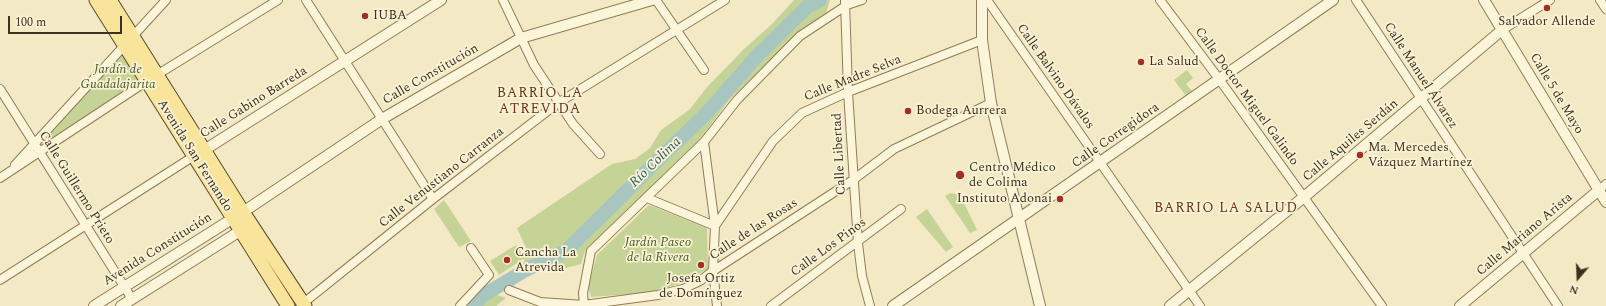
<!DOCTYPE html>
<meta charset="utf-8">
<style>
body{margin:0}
#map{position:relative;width:1606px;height:306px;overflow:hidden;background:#f3eac5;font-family:Spectral,serif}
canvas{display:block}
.north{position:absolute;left:1558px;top:258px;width:40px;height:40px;-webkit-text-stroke:3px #f9f2d5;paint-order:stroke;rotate:199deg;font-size:11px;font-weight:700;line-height:16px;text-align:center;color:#3f311e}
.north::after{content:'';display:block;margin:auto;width:14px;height:18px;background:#3f311e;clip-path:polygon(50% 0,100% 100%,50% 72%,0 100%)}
.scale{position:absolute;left:8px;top:16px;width:114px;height:18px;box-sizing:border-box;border:2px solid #3f311e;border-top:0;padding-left:5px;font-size:12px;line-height:14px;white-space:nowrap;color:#3f311e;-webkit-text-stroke:3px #f9f2d5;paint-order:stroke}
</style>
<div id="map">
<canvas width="1606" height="306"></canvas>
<div class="north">N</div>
<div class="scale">100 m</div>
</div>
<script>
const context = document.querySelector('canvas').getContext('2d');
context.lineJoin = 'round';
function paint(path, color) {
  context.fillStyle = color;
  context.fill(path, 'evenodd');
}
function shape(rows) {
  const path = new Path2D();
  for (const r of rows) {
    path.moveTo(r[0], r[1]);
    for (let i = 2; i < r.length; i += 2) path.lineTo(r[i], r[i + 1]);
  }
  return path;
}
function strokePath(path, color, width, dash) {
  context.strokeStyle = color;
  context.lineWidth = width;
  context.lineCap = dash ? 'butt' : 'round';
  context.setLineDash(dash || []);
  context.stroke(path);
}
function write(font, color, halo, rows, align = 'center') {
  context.font = font + ' Spectral,serif';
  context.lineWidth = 3.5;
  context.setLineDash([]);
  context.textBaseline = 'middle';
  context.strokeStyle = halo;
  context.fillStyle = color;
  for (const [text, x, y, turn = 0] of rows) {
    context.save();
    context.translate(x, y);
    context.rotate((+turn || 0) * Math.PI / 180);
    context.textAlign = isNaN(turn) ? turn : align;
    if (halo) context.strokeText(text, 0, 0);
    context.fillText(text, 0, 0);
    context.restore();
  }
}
const green = shape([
 [794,0,830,0,826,13,801,30,730,99,699,140,585,251,581,264,559,270,523,265,527,250,517,228,612,164,635,159,650,148,661,130,689,110,708,86,744,49,772,24],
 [121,52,140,82,45,146,41,141],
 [1187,70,1193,78,1186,84,1193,92,1186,96,1174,80],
 [951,193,960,195,977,230,970,233,945,196],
 [444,200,471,241,459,247,434,209],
 [649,205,707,228,708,269,679,284,647,293,591,297,588,287,597,255],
 [927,209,953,247,946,252,916,217],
 [516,245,525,258,499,275,490,261],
 [483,290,506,298,496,306,469,306]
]);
const river = shape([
 [475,306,482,296,524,271,567,250,659,159,705,115,758,55,807,7,820,0]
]);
const minor = shape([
 [306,0,433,199],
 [503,0,534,65,573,124,600,154],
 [656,0,704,70],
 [987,0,1200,306],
 [1160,0,1219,79,1382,306],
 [1356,0,1558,306],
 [1600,0,1606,9],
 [845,1,848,92,858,243,862,276,870,306],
 [1502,30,1550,0],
 [0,89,132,299],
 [704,142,715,226,713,271,717,306],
 [15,165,166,0],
 [0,178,147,81,278,0],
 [1599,190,1606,184],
 [647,198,715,226,773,141,802,113,848,92,982,40],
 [0,280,194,156],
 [509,290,540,302,584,305,658,295,683,289,700,281,713,271,853,180,894,149,991,103],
 [301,305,433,199,558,103,725,0],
 [460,306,489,275,471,248],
 [584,306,583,293,591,251,704,142,737,100,800,36,847,5,862,0],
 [771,306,901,209]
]);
const tertiary = shape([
 [982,0,982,40,991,103,1040,306],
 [1484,0,1606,202],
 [198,154,441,0],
 [94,306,243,212,382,119,521,38,652,0],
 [121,306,240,231,241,224],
 [893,306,1333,0],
 [1170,306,1304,197,1502,30],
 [1460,306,1599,190]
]);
const primary = shape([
 [96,0,288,306],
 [110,0,243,212,305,306]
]);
const markers = [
 [1547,8,4,"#a62e21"],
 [365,16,4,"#a62e21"],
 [1141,62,4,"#a62e21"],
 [908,111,4,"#a62e21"],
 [1360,155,4,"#a62e21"],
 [960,175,5,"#a62e21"],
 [1060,199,4,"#a62e21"],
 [507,260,4,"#a62e21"],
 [701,265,4,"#a62e21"]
];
const poiNames = [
 ["IUBA",373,16],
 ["Salvador Allende",1547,22,"center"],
 ["La Salud",1149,62],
 ["Bodega Aurrera",916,111],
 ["Ma. Mercedes",1368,148],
 ["Vázquez Martínez",1368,163],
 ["Centro Médico",969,168],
 ["de Colima",969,183],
 ["Instituto Adonai",1052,199,"right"],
 ["Cancha La",515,253],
 ["Atrevida",515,268],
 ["Josefa Ortiz",701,279,"center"],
 ["de Domínguez",701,294,"center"]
];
const parkNames = [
 ["Jardín de",118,70],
 ["Guadalajarita",118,85],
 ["Jardín Paseo",658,243],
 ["de la Rivera",658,258]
];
const streetNames = [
 ["Calle Constitución",431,75,-30],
 ["Calle Manuel Álvarez",1420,76,57],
 ["Calle Balvino Dávalos",1055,77,55],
 ["Calle Madre Selva",853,79,-22],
 ["Calle 5 de Mayo",1556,94,59],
 ["Calle Doctor Miguel Galindo",1246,97,54],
 ["Calle Gabino Barreda",254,103,-32],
 ["Calle Corregidora",1116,136,-35],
 ["Calle Aquiles Serdán",1351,141,-40],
 ["Calle Libertad",840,154,-93],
 ["Avenida San Fernando",194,156,58],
 ["Calle Venustiano Carranza",442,178,-38],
 ["Calle Guillermo Prieto",76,188,58],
 ["Calle de las Rosas",754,230,-33],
 ["Calle Mariano Arista",1525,235,-40],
 ["Calle Los Pinos",829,248,-36],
 ["Avenida Constitución",158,250,-32]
];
const neighbourhoodNames = [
 ["BARRIO LA",540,94],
 ["ATREVIDA",540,110],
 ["BARRIO LA SALUD",1226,209]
];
const waterNames = [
 ["Río Colima",656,163,-44]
];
paint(green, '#c5d397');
strokePath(river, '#a7c6c0', 14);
strokePath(minor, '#907c58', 10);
strokePath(tertiary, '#907c58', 12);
strokePath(primary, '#5e492d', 15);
strokePath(minor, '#fcf5d9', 8);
strokePath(tertiary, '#fcf5d9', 10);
strokePath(primary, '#f9e599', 13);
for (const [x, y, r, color] of markers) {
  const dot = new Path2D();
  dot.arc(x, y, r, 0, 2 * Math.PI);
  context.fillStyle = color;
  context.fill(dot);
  strokePath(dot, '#f9f2d5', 1.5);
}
write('13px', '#3f311e', '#f9f2d5', poiNames, 'left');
write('italic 13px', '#485d22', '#f9f2d5', parkNames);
write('13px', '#3f311e', '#f9f2d5', streetNames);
context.letterSpacing = '1px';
write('14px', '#703418', '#f9f2d5', neighbourhoodNames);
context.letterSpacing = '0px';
write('italic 14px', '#2b5e60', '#f9f2d5', waterNames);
</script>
